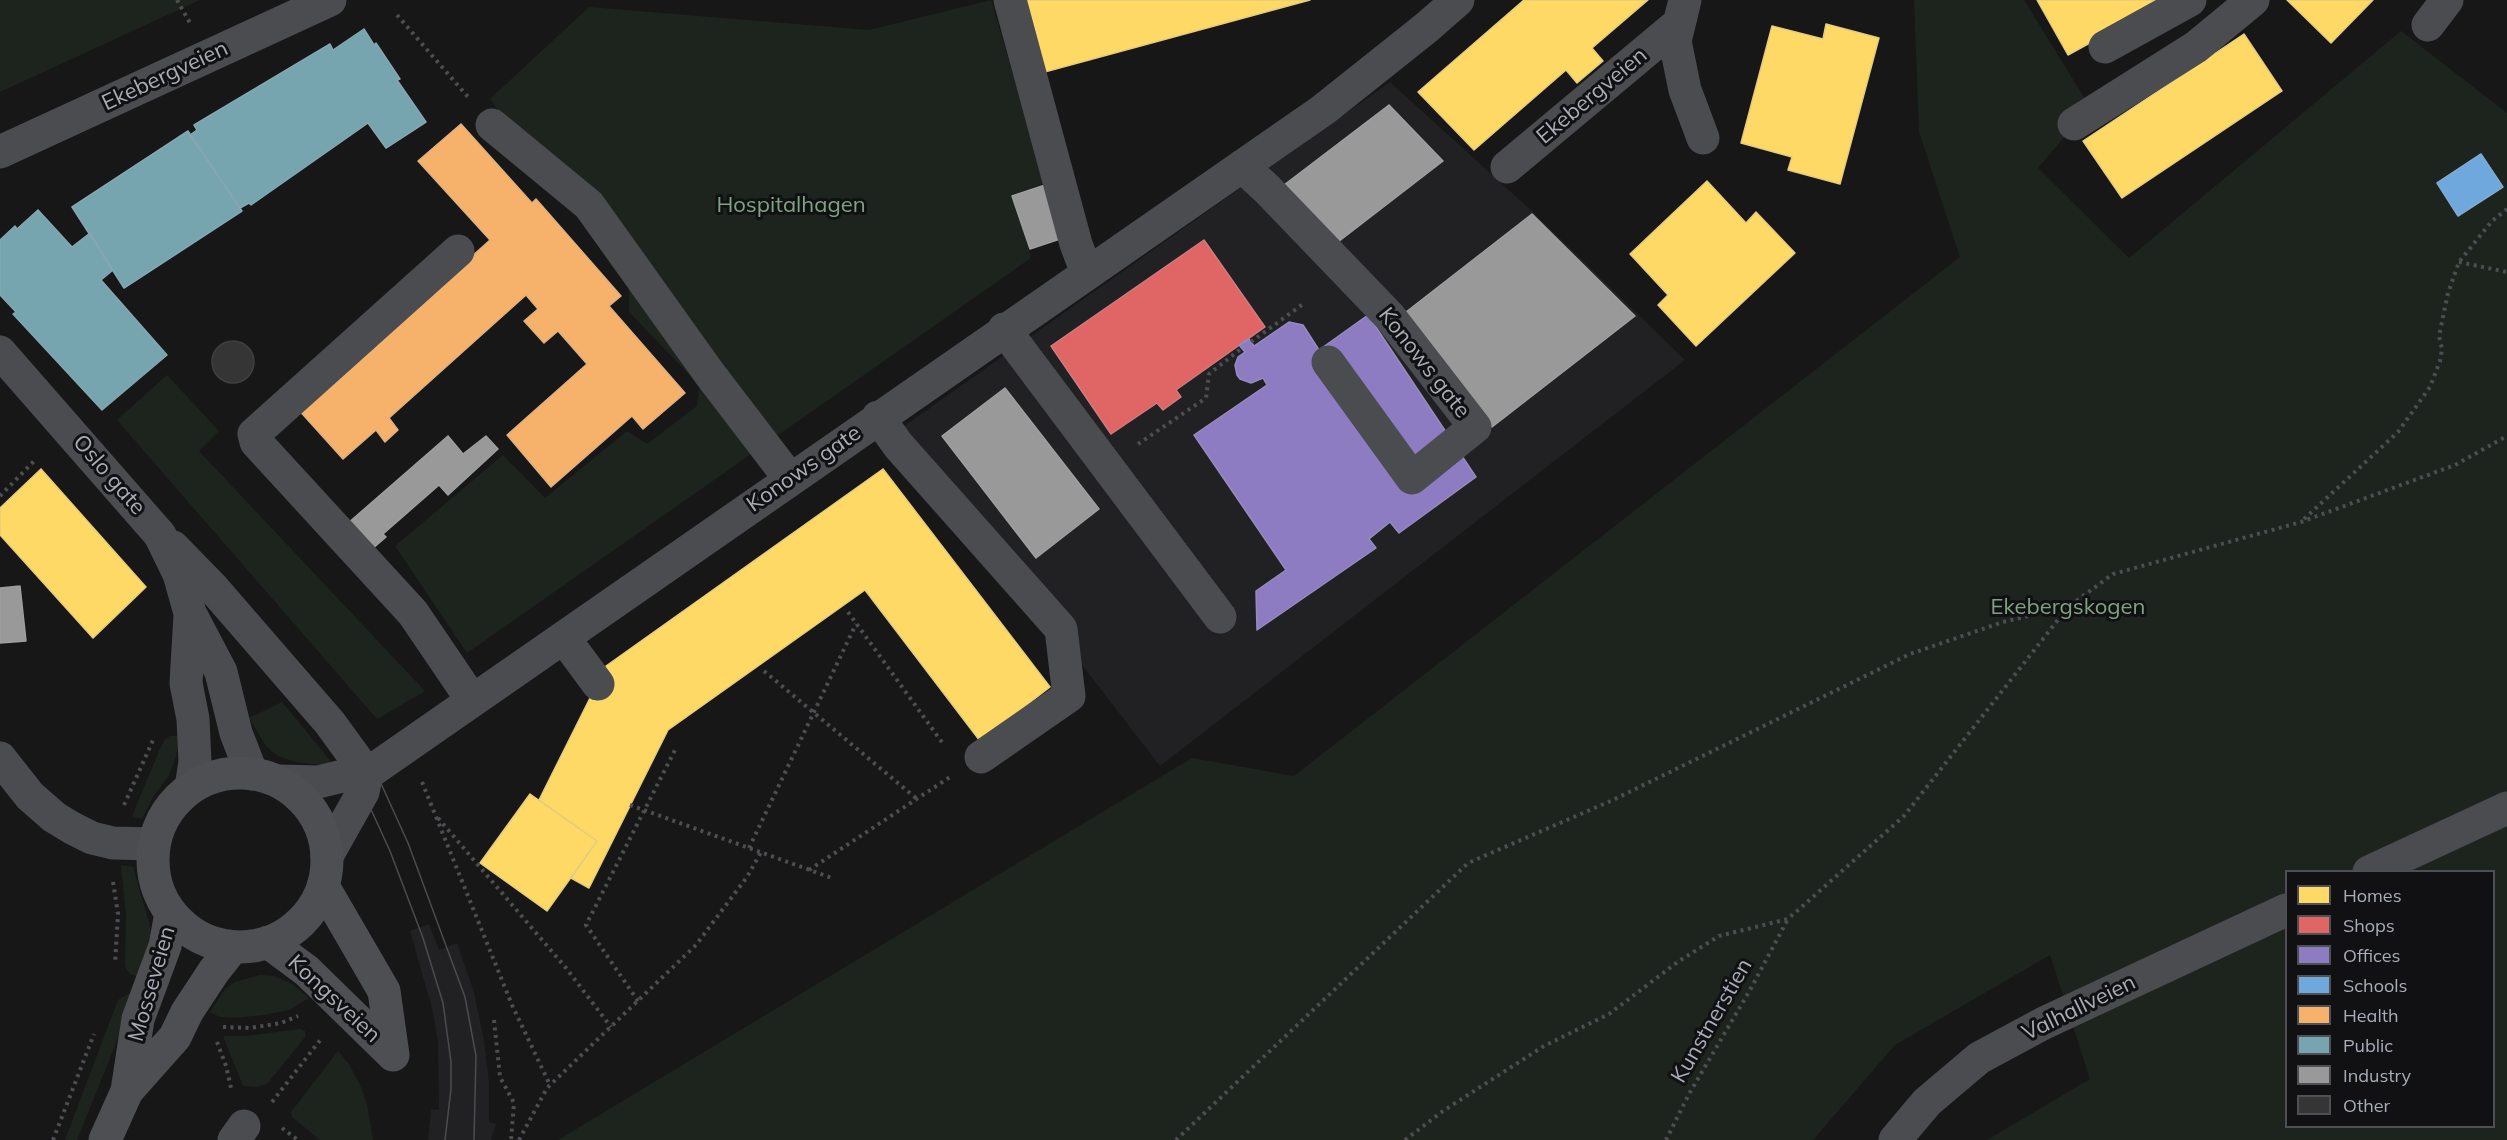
<!DOCTYPE html>
<style>
body{margin:0}
#map{position:relative;width:2507px;height:1140px;overflow:hidden;background:#171717;font-family:Mulish,sans-serif}
canvas{display:block}
.legend{position:absolute;left:2285px;top:870px;width:210px;height:258px;box-sizing:border-box;background:#111113;border:2px solid #4d4f55;margin:0;padding:8px 10px;list-style:none;font-size:18px;color:#a8adb8}
.legend li{display:flex;align-items:center;gap:12px;height:30px}
.legend b{width:30px;border:2px solid #4d4f55}
</style>
<div id="map">
<canvas width="2507" height="1140"></canvas>
<ul class="legend">
<li><b style="height:16px;background:#ffd966"></b>Homes</li>
<li><b style="height:16px;background:#e06666"></b>Shops</li>
<li><b style="height:16px;background:#8e7cc3"></b>Offices</li>
<li><b style="height:16px;background:#6fa8dc"></b>Schools</li>
<li><b style="height:16px;background:#f6b26b"></b>Health</li>
<li><b style="height:16px;background:#76a5af"></b>Public</li>
<li><b style="height:16px;background:#999"></b>Industry</li>
<li><b style="height:16px;background:#353536"></b>Other</li>
</ul>
</div>
<script>
const context = document.querySelector('canvas').getContext('2d');
context.lineJoin = 'round';
function paint(path, color) {
  context.fillStyle = color;
  context.fill(path, 'evenodd');
}
function shape(rows) {
  const path = new Path2D();
  for (const r of rows) {
    if (r.length === 3) {
      path.moveTo(r[0] + r[2], r[1]);
      path.arc(r[0], r[1], r[2], 0, 2 * Math.PI);
      continue;
    }
    path.moveTo(r[0], r[1]);
    for (let i = 2; i < r.length; i += 2) path.lineTo(r[i], r[i + 1]);
  }
  return path;
}
function strokePath(path, color, width, dash) {
  context.strokeStyle = color;
  context.lineWidth = width;
  context.lineCap = dash ? 'butt' : 'round';
  context.setLineDash(dash || []);
  context.stroke(path);
}
function write(font, color, halo, rows, align = 'center') {
  context.font = font + ' Mulish,sans-serif';
  context.lineWidth = 6;
  context.setLineDash([]);
  context.textBaseline = 'middle';
  context.strokeStyle = halo;
  context.fillStyle = color;
  for (const [text, x, y, turn = 0] of rows) {
    context.save();
    context.translate(x, y);
    context.rotate((+turn || 0) * Math.PI / 180);
    context.textAlign = isNaN(turn) ? turn : align;
    if (halo) context.strokeText(text, 0, 0);
    context.fillText(text, 0, 0);
    context.restore();
  }
}
const built = shape([
 [1390,82,1534,213,1685,360,1160,766,900,429],
 [429,924,439,950,457,943,474,992,484,1040,489,1083,489,1122,496,1124,491,1140,428,1140,431,1109,439,1110,438,1042,433,1012,410,931]
]);
const green = shape([
 [0,0,200,0,0,92],
 [991,0,1045,183,1014,195,1031,258,467,653,395,546,503,455,545,498,627,431,647,444,697,406,700,386,629,312,629,288,490,99,589,7,869,30],
 [1914,0,2024,0,2090,107,2038,168,2129,258,2401,31,2507,113,2507,1140,1987,1140,2090,1079,2050,955,1895,1045,1813,1140,558,1140,1192,758,1294,776,1960,257,1919,132],
 [2286,872,2494,872,2494,1126,2286,1126],
 [167,375,219,431,199,451,425,691,377,719,117,420],
 [282,702,307,732,331,762,321,765,296,762,278,756,266,746,249,718],
 [170,736,180,736,176,757,168,777,153,797,142,819,132,816,159,751,165,739],
 [121,865,133,867,150,926,151,948,142,978,130,974,125,966,126,915],
 [260,975,274,976,291,983,309,998,289,1010,264,1015,234,1018,220,1017,210,1012,225,989,235,982],
 [130,993,135,996,77,1140,65,1140,118,1000],
 [300,1029,305,1031,306,1036,267,1084,256,1087,243,1086,223,1036,246,1036],
 [338,1051,349,1064,360,1085,367,1104,373,1140,320,1140,292,1117,291,1112]
]);
const homes = shape([
 [1022,0,1310,0,1041,73,1022,0],
 [1524,0,1648,0,1592,48,1603,61,1577,83,1566,70,1474,150,1418,92,1524,0],
 [2037,0,2168,0,2068,55,2037,0],
 [2287,0,2373,0,2331,43,2287,0],
 [1826,24,1879,38,1840,184,1788,170,1792,157,1741,143,1772,26,1823,39,1826,24],
 [2244,34,2282,91,2122,198,2083,141,2244,34],
 [1707,181,1746,223,1756,212,1795,253,1696,346,1658,305,1668,295,1630,254,1707,181],
 [41,469,146,587,93,638,0,535,0,508,41,469],
 [883,469,1050,687,980,741,865,590,668,730,589,888,571,878,597,841,539,800,606,666,883,469],
 [530,794,597,841,547,911,480,863,530,794]
]);
const shops = shape([
 [1204,240,1265,327,1176,390,1181,397,1163,410,1157,403,1111,434,1051,346,1204,240]
]);
const offices = shape([
 [1368,315,1476,477,1399,533,1390,522,1369,539,1376,548,1257,630,1256,591,1286,570,1194,435,1267,385,1263,378,1251,383,1240,379,1237,375,1235,365,1238,357,1245,352,1239,345,1249,339,1254,346,1289,322,1303,325,1319,350,1368,315]
]);
const schools = shape([
 [2481,154,2503,187,2458,216,2437,183,2481,154]
]);
const health = shape([
 [461,124,532,203,536,199,621,296,609,306,685,393,643,429,632,416,551,487,507,435,587,364,558,331,544,343,524,321,538,309,526,295,389,418,398,430,385,442,376,430,343,459,297,408,330,384,490,240,418,161,461,124]
]);
const public = shape([
 [364,29,374,45,376,43,400,79,397,80,426,122,386,148,368,123,251,205,249,203,240,208,190,135,197,130,194,125,330,44,333,50,364,29],
 [188,131,242,211,124,288,72,207,188,131],
 [38,210,72,247,90,233,113,270,101,280,167,355,102,410,13,314,16,312,0,295,0,240,15,226,17,229,38,210]
]);
const industry = shape([
 [1389,105,1443,161,1338,242,1284,185,1389,105],
 [1045,185,1063,238,1030,249,1012,196,1045,185],
 [1532,214,1635,316,1492,427,1406,312,1532,214],
 [1005,388,1099,509,1036,558,942,436,1005,388],
 [448,436,463,454,486,436,498,449,448,495,439,485,383,534,386,537,372,549,347,524,448,436],
 [20,586,26,641,0,643,0,588,20,586]
]);
const building = shape([
 [233,362,21]
]);
const path = shape([
 [177,0,190,23],
 [397,15,468,97],
 [2459,262,2507,272],
 [1251,342,1303,304],
 [1138,444,1206,398,1209,374,1242,348],
 [0,496,36,459],
 [2304,519,2398,432,2430,387,2440,361,2442,349,2439,336,2448,293,2459,262,2492,221,2507,209],
 [848,612,944,745],
 [764,671,917,799],
 [422,782,512,1005,550,1085],
 [124,805,154,738],
 [630,805,832,878],
 [438,818,566,968,611,1027],
 [749,848,856,624],
 [809,870,950,777],
 [113,882,118,914,115,964],
 [638,1001,586,925,676,748],
 [494,1020,500,1077,514,1103,511,1140],
 [223,1027,250,1028,281,1023,298,1016],
 [217,1042,226,1066,232,1092],
 [272,1102,321,1039],
 [282,1128,298,1140],
 [53,1140,94,1034],
 [519,1140,547,1088,696,945,747,877,761,852],
 [1176,1140,1468,863,1613,800,1910,654,2003,622,2067,607],
 [1405,1140,1443,1111,1544,1046,1609,1014,1679,961,1719,936,1788,919,1904,816,2068,607,2113,574,2301,522,2455,465,2507,436],
 [1666,1140,1689,1094,1750,990,1788,919]
]);
const minor = shape([
 [1010,0,1076,244,1087,273],
 [1685,0,1675,41,1685,90,1703,138],
 [2428,25,2447,0],
 [2105,47,2190,0],
 [2074,124,2196,47,2253,0],
 [492,125,589,205,709,373,790,479],
 [0,152,330,0],
 [1242,166,1267,189,1390,317,1475,427,1412,478,1328,362],
 [1507,167,1677,25],
 [458,251,254,434,256,442,413,613,472,700],
 [1004,329,1220,617],
 [0,352,160,535,179,574,190,613,221,672,236,733,252,774],
 [878,417,898,445,1061,629,1069,696,981,757],
 [173,547,213,588,330,723,367,774],
 [190,615,186,683,193,719,195,762,191,787],
 [564,638,598,684],
 [0,758,30,796,54,817,72,828,92,838,113,843,154,844],
 [278,781,318,782,351,774,367,774,1323,110,1426,28,1458,0],
 [327,856,363,792,367,774],
 [2369,872,2507,808],
 [234,1140,244,1126],
 [1895,1140,1927,1102,1979,1058,2044,1023,2286,910]
]);
const major = shape([
 [240,860,87],
 [323,886,384,991,393,1055],
 [268,942,307,971,393,1055],
 [127,1091,175,1037,187,1012,214,971,233,947],
 [105,1140,127,1091,138,1019,165,946,171,913]
]);
const tram = shape([
 [0,336,274,642,320,696,374,768,408,843,465,997,476,1056,474,1140],
 [0,368,260,660,339,755,363,792,390,851,423,938,443,1003,451,1062,451,1089,445,1140]
]);
const streetNames = [
 ["Ekebergveien",165,76,-25],
 ["Ekebergveien",1592,96,-40],
 ["Konows gate",1424,363,52],
 ["Konows gate",804,469,-35],
 ["Oslo gate",109,475,49],
 ["Mosseveien",152,984,-74],
 ["Kongsveien",334,999,43],
 ["Valhallveien",2079,1008,-26],
 ["Kunstnerstien",1712,1021,-60]
];
const parkNames = [
 ["Hospitalhagen",791,205],
 ["Ekebergskogen",2068,607]
];
paint(built, '#212123');
paint(green, '#1d241e');
paint(homes, '#ffd966');
strokePath(homes, '#e5cc7f', 1.5);
paint(shops, '#e06666');
strokePath(shops, '#cf7b7f', 1.5);
paint(offices, '#8e7cc3');
strokePath(offices, '#968bc0', 1.5);
paint(schools, '#6fa8dc');
strokePath(schools, '#80aad1', 1.5);
paint(health, '#f6b26b');
strokePath(health, '#dfb082', 1.5);
paint(public, '#76a5af');
strokePath(public, '#85a7b2', 1.5);
paint(industry, '#999');
strokePath(industry, '#9e9fa2', 1.5);
paint(building, '#353536');
strokePath(building, '#3f4043', 1.5);
strokePath(path, '#4d4e52', 4, [3, 4.5]);
strokePath(minor, '#4b4c50', 33);
strokePath(major, '#4d4f52', 33);
strokePath(tram, '#4b4c4f', 1.5);
write('22px', '#a8adb8', '#111113', streetNames);
write('22px', '#7fa381', '#111113', parkNames);
</script>
